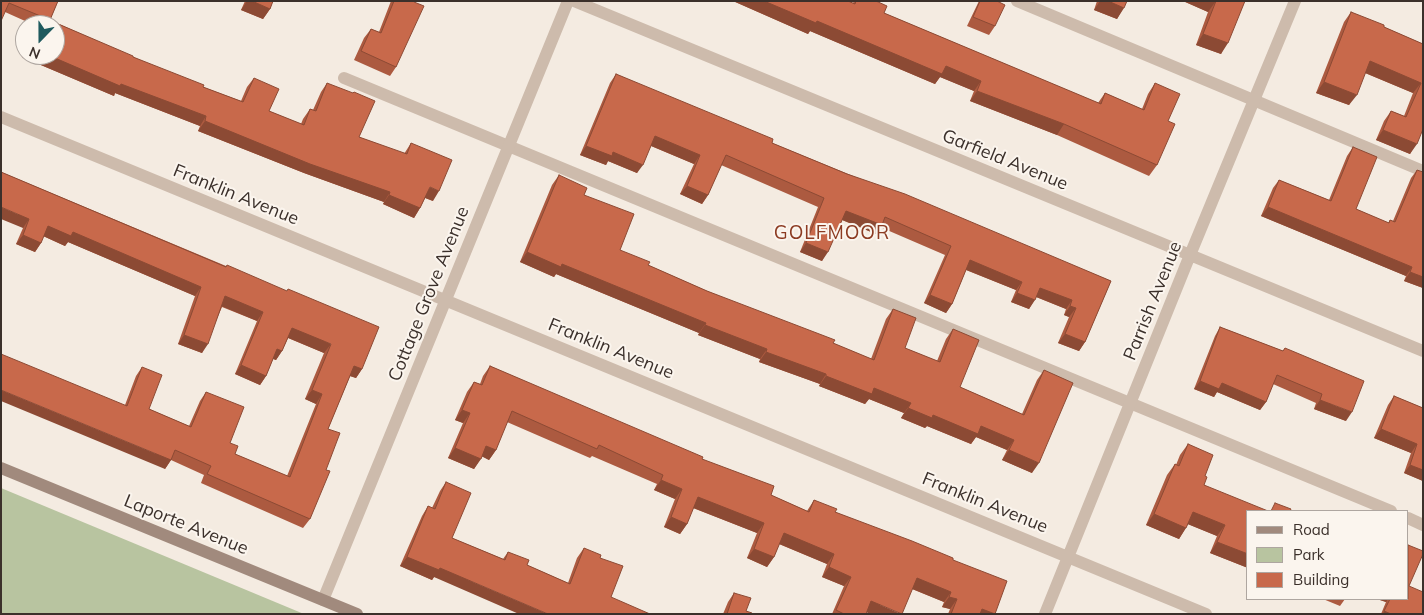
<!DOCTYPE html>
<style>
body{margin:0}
#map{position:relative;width:1424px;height:615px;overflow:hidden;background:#f4ebe1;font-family:Mulish,sans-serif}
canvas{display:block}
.frame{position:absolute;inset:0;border:2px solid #3b302b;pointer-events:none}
.legend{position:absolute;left:1246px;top:510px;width:162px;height:90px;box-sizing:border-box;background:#fbf5ee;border:1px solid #aea6a0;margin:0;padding:6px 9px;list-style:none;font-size:15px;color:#3b302b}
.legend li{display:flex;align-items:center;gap:10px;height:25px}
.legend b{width:25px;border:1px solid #aea6a0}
.north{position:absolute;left:15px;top:15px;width:50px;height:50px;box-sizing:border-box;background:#fbf5ee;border:1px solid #aea6a0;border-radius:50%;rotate:202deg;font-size:14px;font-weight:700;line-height:20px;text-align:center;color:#3b302b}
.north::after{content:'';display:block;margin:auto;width:18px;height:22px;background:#1f5a5e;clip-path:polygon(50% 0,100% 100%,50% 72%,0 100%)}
</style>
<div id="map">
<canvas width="1424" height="615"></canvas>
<div class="frame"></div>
<ul class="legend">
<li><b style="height:6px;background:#a18a7d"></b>Road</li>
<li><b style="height:14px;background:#b8c4a0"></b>Park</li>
<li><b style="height:14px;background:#c8694b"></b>Building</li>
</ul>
<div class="north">N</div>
</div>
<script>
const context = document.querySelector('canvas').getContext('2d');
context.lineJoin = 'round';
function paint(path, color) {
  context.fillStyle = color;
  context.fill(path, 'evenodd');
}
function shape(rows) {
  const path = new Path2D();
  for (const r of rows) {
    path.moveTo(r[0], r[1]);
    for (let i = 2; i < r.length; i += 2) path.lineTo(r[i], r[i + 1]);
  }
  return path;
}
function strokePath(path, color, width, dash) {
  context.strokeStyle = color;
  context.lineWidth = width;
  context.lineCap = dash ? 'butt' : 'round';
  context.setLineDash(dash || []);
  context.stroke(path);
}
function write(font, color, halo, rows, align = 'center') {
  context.font = font + ' Mulish,sans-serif';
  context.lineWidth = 4;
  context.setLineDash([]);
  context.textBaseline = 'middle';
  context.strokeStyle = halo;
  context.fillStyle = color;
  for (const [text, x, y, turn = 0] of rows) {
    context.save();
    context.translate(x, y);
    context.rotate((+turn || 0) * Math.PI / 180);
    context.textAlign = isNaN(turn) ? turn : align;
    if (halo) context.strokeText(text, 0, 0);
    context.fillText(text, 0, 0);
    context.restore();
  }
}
const green = shape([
 [1,488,304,614,1,614]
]);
const lane = shape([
 [1017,1,1423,171],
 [344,78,1391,511],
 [1408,518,1423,525]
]);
const street = shape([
 [574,1,1423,351],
 [1,117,1206,614],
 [323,600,568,1],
 [1045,614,1190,255,1295,1]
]);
const secondary = shape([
 [1,468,357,614]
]);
const wall = shape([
 [1,1,58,1,50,20,133,57,203,87,241,101,247,87,254,78,269,111,301,124,303,119,310,109,313,110,321,92,327,83,359,137,404,154,411,143,433,201,425,198,420,208,414,218,383,204,384,202,304,173,198,131,200,126,115,93,114,96,22,57,25,51,25,55,55,25,34,25,5,12],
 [245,1,273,1,270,9,263,19,241,10],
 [391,1,414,1,396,67,390,76,354,60,364,38,371,29,379,32],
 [733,1,848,1,853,3,854,1,876,1,884,13,1098,103,1105,93,1142,109,1148,94,1155,83,1168,121,1157,165,1149,176,1057,135,970,101,974,91,940,77,935,84,810,31,808,34],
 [979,1,997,1,995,26,989,35,967,26],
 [1097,1,1127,1,1117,19,1094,10],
 [1245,1,1221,54,1196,45,1208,12,1183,1],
 [1351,12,1384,27,1423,44,1423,129,1410,154,1376,140,1384,121,1391,111,1404,116,1413,93,1365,73,1349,105,1316,93,1344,22],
 [616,74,772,143,1111,281,1085,342,1079,351,1058,343,1069,317,1064,315,1066,309,1036,297,1029,309,1011,302,1016,290,966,270,952,304,946,313,924,303,945,255,880,227,876,234,842,220,822,261,800,252,818,207,721,165,708,195,702,204,680,194,694,164,651,146,637,173,608,161,606,165,580,155,610,83],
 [1353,147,1356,209,1388,223,1390,220,1393,221,1411,178,1417,170,1423,288,1404,281,1406,276,1261,216,1273,188,1279,180,1329,200,1347,156],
 [1,172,226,266,362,369,356,378,350,376,328,429,326,470,310,519,303,528,201,483,204,475,171,460,165,469,125,405,136,376,142,367,149,409,189,426,200,401,206,392,235,454,287,476,316,404,305,399,324,353,288,338,282,351,276,360,273,359,266,376,260,385,235,374,257,321,222,307,202,353,178,344,195,296,68,242,65,246,43,236,41,243,35,252,16,244,23,228],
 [559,175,584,195,620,250,648,265,707,291,871,359,886,319,893,309,905,348,937,361,946,339,953,329,960,387,1022,414,1037,380,1044,370,1032,473,1002,460,1007,450,976,437,971,444,927,426,925,428,901,418,904,413,869,399,865,404,819,386,820,384,759,362,760,359,698,335,699,333,556,274,554,277,520,262,552,185],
 [1220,327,1283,351,1285,348,1346,421,1314,409,1316,403,1273,384,1266,402,1260,410,1217,392,1214,397,1194,389,1215,336],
 [490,366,702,459,771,495,807,511,814,500,835,512,953,560,995,614,948,614,950,609,942,607,944,602,912,589,866,612,866,614,832,614,844,586,822,577,827,564,779,544,774,557,767,567,747,558,757,533,693,508,687,524,680,534,664,527,675,499,654,490,657,484,592,456,590,458,507,422,496,450,489,460,482,456,474,469,448,458,463,423,455,420,467,392,474,382,480,384,483,376],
 [1394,396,1423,408,1423,481,1404,473,1411,453,1374,438,1388,405],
 [1188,444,1205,476,1204,485,1248,511,1248,568,1210,553,1217,536,1188,524,1179,539,1146,525,1167,475,1175,464,1176,465,1180,455],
 [446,482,452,538,503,559,508,552,527,565,568,583,577,558,584,548,600,558,611,597,434,577,432,580,400,566,422,516,428,506,432,508,440,491],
 [1409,586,1423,614,1381,614,1386,602,1377,599,1408,599],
 [734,593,746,611,752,614,723,614,728,602],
 [1323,599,1345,599,1340,606]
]);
const shadedWall = shape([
 [247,1,252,1,270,9,263,19,241,10],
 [733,1,764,1,817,21,946,66,981,81,974,91,940,77,935,84,810,31,808,34],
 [1100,1,1108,1,1124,8,1117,19,1094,10],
 [1183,1,1216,1,1208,12],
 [1203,34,1228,43,1221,54,1196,45],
 [25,53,25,55,48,55,206,116,200,126,115,93,114,96,22,57],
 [1370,61,1421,83,1413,93,1363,72],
 [1324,82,1357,95,1349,105,1316,93],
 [977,91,1064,124,1057,135,970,101],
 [205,121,390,192,384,202,304,173,198,131],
 [1383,130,1417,144,1410,154,1376,140],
 [655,136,700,155,694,164,649,145],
 [586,146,613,152,643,165,637,173,608,161,606,165,580,155],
 [687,186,708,195,702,204,680,194],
 [430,187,439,191,433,201,423,197],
 [389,195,420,208,414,218,383,204],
 [1,207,29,219,23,228,1,219],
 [1268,207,1412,267,1406,276,1261,216],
 [846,211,882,225,876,234,840,219],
 [48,226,73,232,201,287,195,296,68,242,65,246,41,235],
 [23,235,41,243,35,252,16,244],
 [806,243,828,252,822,261,800,252],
 [527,252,562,264,706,323,699,333,556,274,554,277,520,262],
 [970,260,1022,282,1016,290,964,269],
 [1410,272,1423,277,1423,288,1404,281],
 [1040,288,1072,300,1066,309,1034,296],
 [1017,293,1035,300,1029,309,1011,302],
 [930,295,952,304,946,313,924,303],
 [225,296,263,312,257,321,219,305],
 [1070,306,1076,308,1069,317,1064,315],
 [705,325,767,349,760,359,698,335],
 [292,328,331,344,324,353,286,337],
 [1065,334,1085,342,1079,351,1058,343],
 [184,335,208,344,202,353,178,344],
 [277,349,282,351,276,360,271,358],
 [766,352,826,374,820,384,759,362],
 [241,365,266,376,260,385,235,374],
 [354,366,362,369,356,378,347,375],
 [826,376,874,388,911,403,904,413,869,399,865,404,819,386],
 [1200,381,1222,383,1266,402,1260,410,1217,392,1214,397,1194,389],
 [1,390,171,460,165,469,1,401],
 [312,390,322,394,316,404,305,399],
 [1320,400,1352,412,1346,421,1314,409],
 [908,408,933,415,981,426,1014,440,1007,450,976,437,971,444,927,426,925,428,901,418],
 [462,410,470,413,463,423,455,420],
 [1381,429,1417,444,1411,453,1374,438],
 [486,446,496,450,489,460,479,455],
 [455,448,481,459,474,469,448,458],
 [1009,450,1039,463,1032,473,1002,460],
 [1410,465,1423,470,1423,481,1404,473],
 [661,480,682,489,675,499,654,490],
 [698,497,764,523,757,533,691,507],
 [1193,512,1225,525,1217,536,1185,523],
 [1154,514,1186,528,1179,539,1146,525],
 [671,517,687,524,680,534,664,527],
 [784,533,834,554,827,564,777,543],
 [1217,542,1248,554,1248,568,1210,553],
 [754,549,774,557,767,567,747,558],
 [407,557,440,568,548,614,519,614,434,577,432,580,400,566],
 [829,567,851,577,844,586,822,577],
 [917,578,951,592,944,602,910,588],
 [949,597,957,599,950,609,942,607],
 [1377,599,1388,599,1386,602],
 [871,601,901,614,870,614,864,611],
 [982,609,995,614,979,614],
 [1384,611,1391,614,1383,614]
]);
const building = shape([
 [1,1,58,1,50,20,9,3,1,21,1,1],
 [252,1,273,1,270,9,252,1],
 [394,1,414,1,414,2,424,6,396,67,361,51,371,29,381,33,394,1],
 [764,1,848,1,855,4,856,1,876,1,887,6,884,13,1101,104,1105,93,1144,110,1155,83,1180,94,1168,121,1175,124,1157,165,1064,124,977,91,981,81,946,66,942,74,817,21,816,23,764,1],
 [980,1,997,1,1005,5,995,26,973,17,980,1],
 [1108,1,1127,1,1124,8,1108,1],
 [1216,1,1245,1,1228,43,1203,34,1216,1],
 [1351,12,1384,25,1384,27,1423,44,1423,129,1417,144,1383,130,1391,111,1406,117,1421,83,1370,61,1357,95,1324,82,1351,12],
 [42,17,133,56,133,57,204,85,203,87,243,102,254,78,279,89,269,111,304,125,310,109,316,111,327,83,353,93,354,92,375,101,359,137,407,154,411,143,452,160,439,191,430,187,420,208,389,195,390,192,310,164,205,121,206,116,121,84,120,86,48,55,55,55,55,25,39,25,42,17],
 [616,74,773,139,772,143,847,174,905,194,1111,281,1085,342,1065,334,1076,308,1070,306,1072,300,1040,288,1035,300,1017,293,1022,282,970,260,952,304,930,295,951,246,885,217,882,225,846,211,828,252,806,243,824,198,726,155,708,195,687,186,700,155,655,136,643,165,613,152,612,156,586,146,616,74],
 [1353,147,1377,157,1356,209,1389,223,1390,220,1395,222,1417,170,1423,172,1423,277,1410,272,1412,267,1268,207,1279,180,1331,201,1353,147],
 [1,172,226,267,227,265,287,291,288,289,379,327,362,369,354,366,328,429,340,433,326,470,330,471,310,519,207,474,211,466,175,450,171,460,1,390,1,354,127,406,142,367,162,375,149,409,191,427,206,392,244,407,230,443,238,446,235,454,290,477,322,394,312,390,331,344,292,328,282,351,277,349,266,376,241,365,263,312,225,296,208,344,184,335,201,287,73,232,71,236,48,226,41,243,23,235,29,219,1,207,1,172],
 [559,175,587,188,584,195,634,214,620,250,650,262,648,265,707,291,835,340,833,343,874,360,893,309,916,318,905,348,940,362,953,329,979,340,960,387,1024,415,1044,370,1073,383,1039,463,1009,450,1014,440,981,426,978,434,933,415,932,418,908,408,911,403,874,388,872,394,826,376,826,374,766,352,767,349,705,325,706,323,562,264,561,267,527,252,559,175],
 [1220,327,1283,351,1285,348,1364,381,1352,412,1320,400,1322,394,1277,375,1266,402,1222,383,1219,389,1200,381,1220,327],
 [490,366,703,457,702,459,774,486,771,495,809,512,814,500,837,509,835,512,912,541,953,558,953,560,1007,581,995,614,982,609,980,614,951,614,957,599,949,597,951,592,917,578,902,614,871,601,866,614,844,614,836,610,851,577,829,567,834,554,784,533,774,557,754,549,764,523,698,497,687,524,671,517,682,489,661,480,663,475,599,445,597,449,512,411,496,450,486,446,481,459,455,448,470,413,462,410,474,382,482,385,490,366],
 [1394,396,1423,408,1423,470,1410,465,1417,444,1381,429,1394,396],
 [1188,444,1213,455,1205,476,1207,477,1204,485,1268,511,1248,511,1248,554,1217,542,1225,525,1193,512,1186,528,1154,514,1175,464,1179,466,1188,444],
 [446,482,471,493,452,538,505,560,508,552,529,560,527,565,570,584,584,548,601,555,600,558,623,566,611,597,650,614,548,614,440,568,439,570,407,557,428,506,435,509,446,482],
 [1275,503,1291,509,1290,511,1271,511,1275,503],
 [1408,545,1423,551,1423,554,1409,586,1423,592,1423,614,1391,614,1384,611,1390,599,1408,599,1408,545],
 [734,593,751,598,746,611,752,613,752,614,727,614,734,593]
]);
const streetNames = [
 ["Garfield Avenue",1005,160,22],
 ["Franklin Avenue",236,195,22],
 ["Cottage Grove Avenue",429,294,-68],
 ["Parrish Avenue",1153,301,-68],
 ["Franklin Avenue",611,349,22],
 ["Franklin Avenue",985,503,22],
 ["Laporte Avenue",186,525,22]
];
const neighbourhoodNames = [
 ["GOLFMOOR",832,233]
];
paint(green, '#b8c4a0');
strokePath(lane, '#cdbbac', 12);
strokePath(street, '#cdbbac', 12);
strokePath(secondary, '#a18a7d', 12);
paint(wall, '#ac5a40');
paint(shadedWall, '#8c4a34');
paint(building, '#c8694b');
strokePath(building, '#8c4a34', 1);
write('18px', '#3b302b', '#fbf5ee', streetNames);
context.letterSpacing = '1px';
write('19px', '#8c3b22', '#fbf5ee', neighbourhoodNames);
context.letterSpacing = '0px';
</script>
